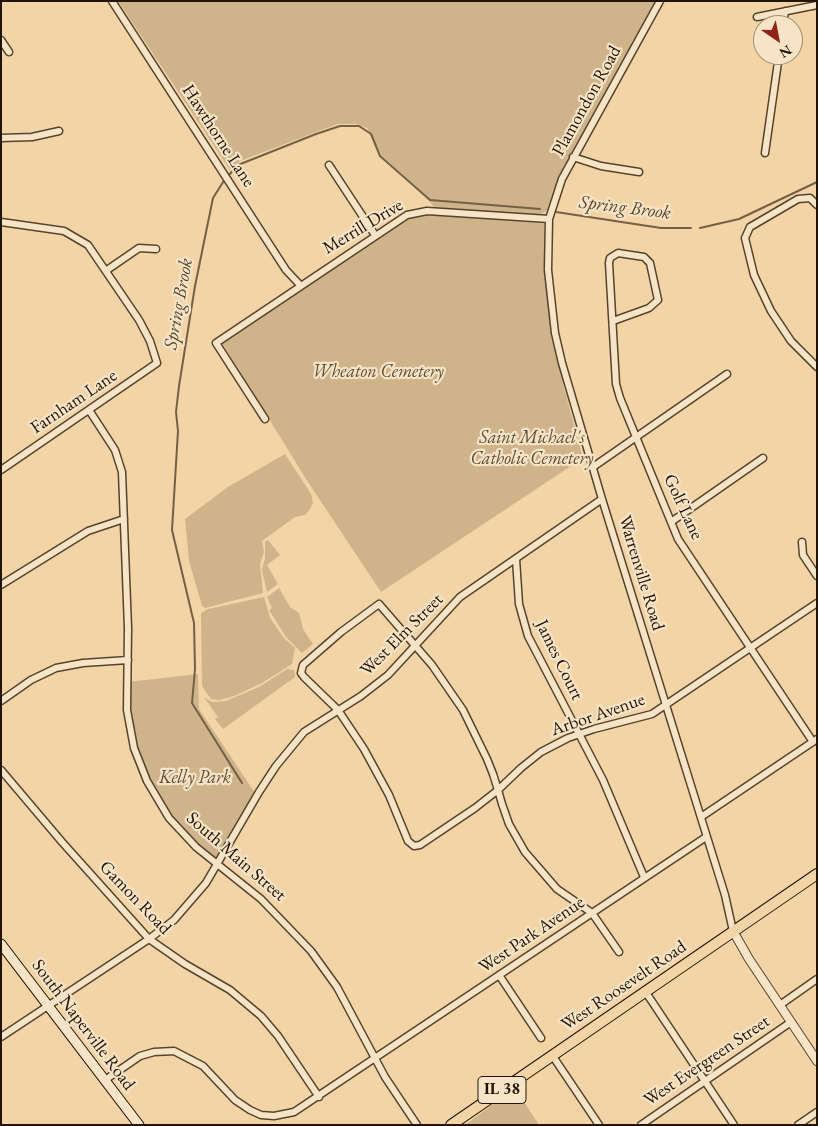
<!DOCTYPE html>
<style>
body{margin:0}
#map{position:relative;width:818px;height:1126px;overflow:hidden;background:#f2d4a7;font-family:"EB Garamond",serif}
canvas{display:block}
.frame{position:absolute;inset:0;border:2px solid #211403;pointer-events:none}
.north{position:absolute;left:753px;top:15px;width:50px;height:50px;box-sizing:border-box;background:#f7e3c6;border:1px solid #a19078;border-radius:50%;rotate:147deg;font-size:14px;font-weight:700;line-height:20px;text-align:center;color:#211403}
.north::after{content:'';display:block;margin:auto;width:18px;height:22px;background:#8f2418;clip-path:polygon(50% 0,100% 100%,50% 72%,0 100%)}
</style>
<div id="map">
<canvas width="818" height="1126"></canvas>
<div class="frame"></div>
<div class="north">N</div>
</div>
<script>
const context = document.querySelector('canvas').getContext('2d');
context.lineJoin = 'round';
function paint(path, color) {
  context.fillStyle = color;
  context.fill(path, 'evenodd');
}
function shape(rows) {
  const path = new Path2D();
  for (const r of rows) {
    path.moveTo(r[0], r[1]);
    for (let i = 2; i < r.length; i += 2) path.lineTo(r[i], r[i + 1]);
  }
  return path;
}
function strokePath(path, color, width, dash) {
  context.strokeStyle = color;
  context.lineWidth = width;
  context.lineCap = dash ? 'butt' : 'round';
  context.setLineDash(dash || []);
  context.stroke(path);
}
function write(font, color, halo, rows, align = 'center') {
  context.font = font + ' "EB Garamond",serif';
  context.lineWidth = 4.5;
  context.setLineDash([]);
  context.textBaseline = 'middle';
  context.strokeStyle = halo;
  context.fillStyle = color;
  for (const [text, x, y, turn = 0] of rows) {
    context.save();
    context.translate(x, y);
    context.rotate((+turn || 0) * Math.PI / 180);
    context.textAlign = isNaN(turn) ? turn : align;
    if (halo) context.strokeText(text, 0, 0);
    context.fillText(text, 0, 0);
    context.restore();
  }
}
const green = shape([
 [118,1,657,1,570,156,557,182,549,209,540,215,435,208,419,189,382,156,367,128,356,124,338,124,324,129,240,161,230,170],
 [421,214,543,223,546,228,544,257,550,319,563,384,583,458,381,592,306,479,222,343,247,324,397,224],
 [285,454,311,494,313,503,310,509,305,515,295,517,262,541,264,552,260,564,263,593,205,608,202,606,189,561,185,519,228,487],
 [268,540,280,555,267,565,278,584,267,592,262,570,265,558,265,542],
 [279,588,290,607,299,613,303,629,313,644,302,653,286,637,269,610,272,608,267,597],
 [264,597,270,618,284,638,295,648,292,664,262,683,234,696,219,700,211,699,202,686,201,613,208,609],
 [287,669,294,670,295,677,223,729,215,719,218,717,204,697,212,702,226,701,259,687],
 [198,674,199,709,255,793,217,863,183,829,161,801,147,774,135,738,130,710,128,682],
 [515,1088,539,1125,465,1125]
]);
const stream = shape([
 [228,176,238,165,316,134,340,126,359,126,371,134,380,156,430,200,540,209],
 [225,179,213,198,195,286,179,386,176,412,178,431,172,530,194,623,195,669,192,703,242,783],
 [556,212,661,228,691,228],
 [700,228,739,219,817,182]
]);
const minor = shape([
 [112,1,286,270,300,285],
 [660,1,562,179,549,219,548,270,555,333,562,363,602,499,725,895,733,931],
 [757,17,817,5],
 [783,25,785,11],
 [1,40,9,52],
 [1,138,32,137,59,131],
 [765,153,779,55],
 [573,157,601,166,639,172],
 [329,165,375,235],
 [817,205,810,198,798,199,750,227,745,238,754,275,771,311,791,341,817,367],
 [1,222,64,231,88,245,139,320,150,341,157,363,1,470],
 [107,270,139,248,156,249],
 [613,321,649,308,658,300,650,263,644,257,618,253,610,258,609,263,616,384,620,398,678,539,813,742],
 [89,410,115,450,122,472,128,628,127,710,134,748,147,781,169,818,196,847,261,899,311,951,337,987,385,1077,417,1125],
 [265,419,216,343,407,215,427,211,549,219],
 [593,467,727,374],
 [671,522,763,458],
 [802,542,803,555,817,576],
 [516,559,519,604,528,636,603,780,644,877],
 [1,585,88,531,124,519],
 [1,701,31,680,56,668,83,663,128,660],
 [1,770,62,842,149,939,185,964,230,990,261,1016,278,1036,319,1097],
 [701,817,817,739],
 [619,952,592,913,557,889,525,852,509,824,502,804,498,790,493,774,487,759,463,710,432,665,379,604,341,632,303,665,301,673,304,677,338,710,364,749,389,795,408,841,414,846,420,845,475,808,498,790,521,768,541,752,568,738,594,729,652,714,817,603],
 [499,975,541,1038],
 [645,991,734,1125],
 [780,1005,817,979],
 [1,1037,149,939,174,920,206,883,259,792,276,766,304,732,361,696,388,675,460,597,602,499],
 [552,1055,599,1125],
 [105,1080,140,1056,154,1052,174,1051,203,1066,235,1100,250,1110,261,1115,274,1116,294,1112,706,837],
 [641,1125,791,1022],
 [798,1125,817,1112]
]);
const tertiary = shape([
 [733,931,749,959,817,1061]
]);
const secondary = shape([
 [1,944,139,1125]
]);
const primary = shape([
 [451,1125,817,874]
]);
const shields = [
 [502,1090,48]
];
const shieldNames = [
 ["IL 38",502,1090]
];
const streetNames = [
 ["Plamondon Road",587,101,-61],
 ["Hawthorne Lane",218,136,57],
 ["Merrill Drive",363,227,-31],
 ["Farnham Lane",74,402,-34],
 ["Golf Lane",683,507,65],
 ["Warrenville Road",641,573,73],
 ["West Elm Street",402,635,-45],
 ["James Court",559,660,64],
 ["Arbor Avenue",598,715,-19],
 ["South Main Street",236,857,41],
 ["Gamon Road",135,898,46],
 ["West Park Avenue",532,935,-34],
 ["West Roosevelt Road",624,986,-34],
 ["South Naperville Road",83,1025,53],
 ["West Evergreen Street",707,1061,-34]
];
const parkNames = [
 ["Wheaton Cemetery",378,372],
 ["Saint Michael's",532,438],
 ["Catholic Cemetery",532,459],
 ["Kelly Park",195,778]
];
const waterNames = [
 ["Spring Brook",625,208,7],
 ["Spring Brook",179,304,-80]
];
paint(green, '#ceb38b');
strokePath(stream, '#746044', 2);
strokePath(minor, '#55442c', 9);
strokePath(tertiary, '#55442c', 10);
strokePath(secondary, '#211403', 11);
strokePath(primary, '#211403', 12);
strokePath(minor, '#f7e3c6', 6);
strokePath(tertiary, '#f7e3c6', 8);
strokePath(secondary, '#f7e3c6', 9);
strokePath(primary, '#f2d4a7', 10);
for (const [x, y, w] of shields) {
  const box = new Path2D();
  box.roundRect(x - w / 2, y - 13.5, w, 27, 4);
  context.fillStyle = '#f7e3c6';
  context.fill(box);
  strokePath(box, '#211403', 1);
}
write('bold 16px', '#211403', null, shieldNames);
write('18px', '#211403', '#f7e3c6', streetNames);
write('italic 18px', '#5e4c33', '#f7e3c6', parkNames);
write('italic 19px', '#58472e', '#f7e3c6', waterNames);
</script>
